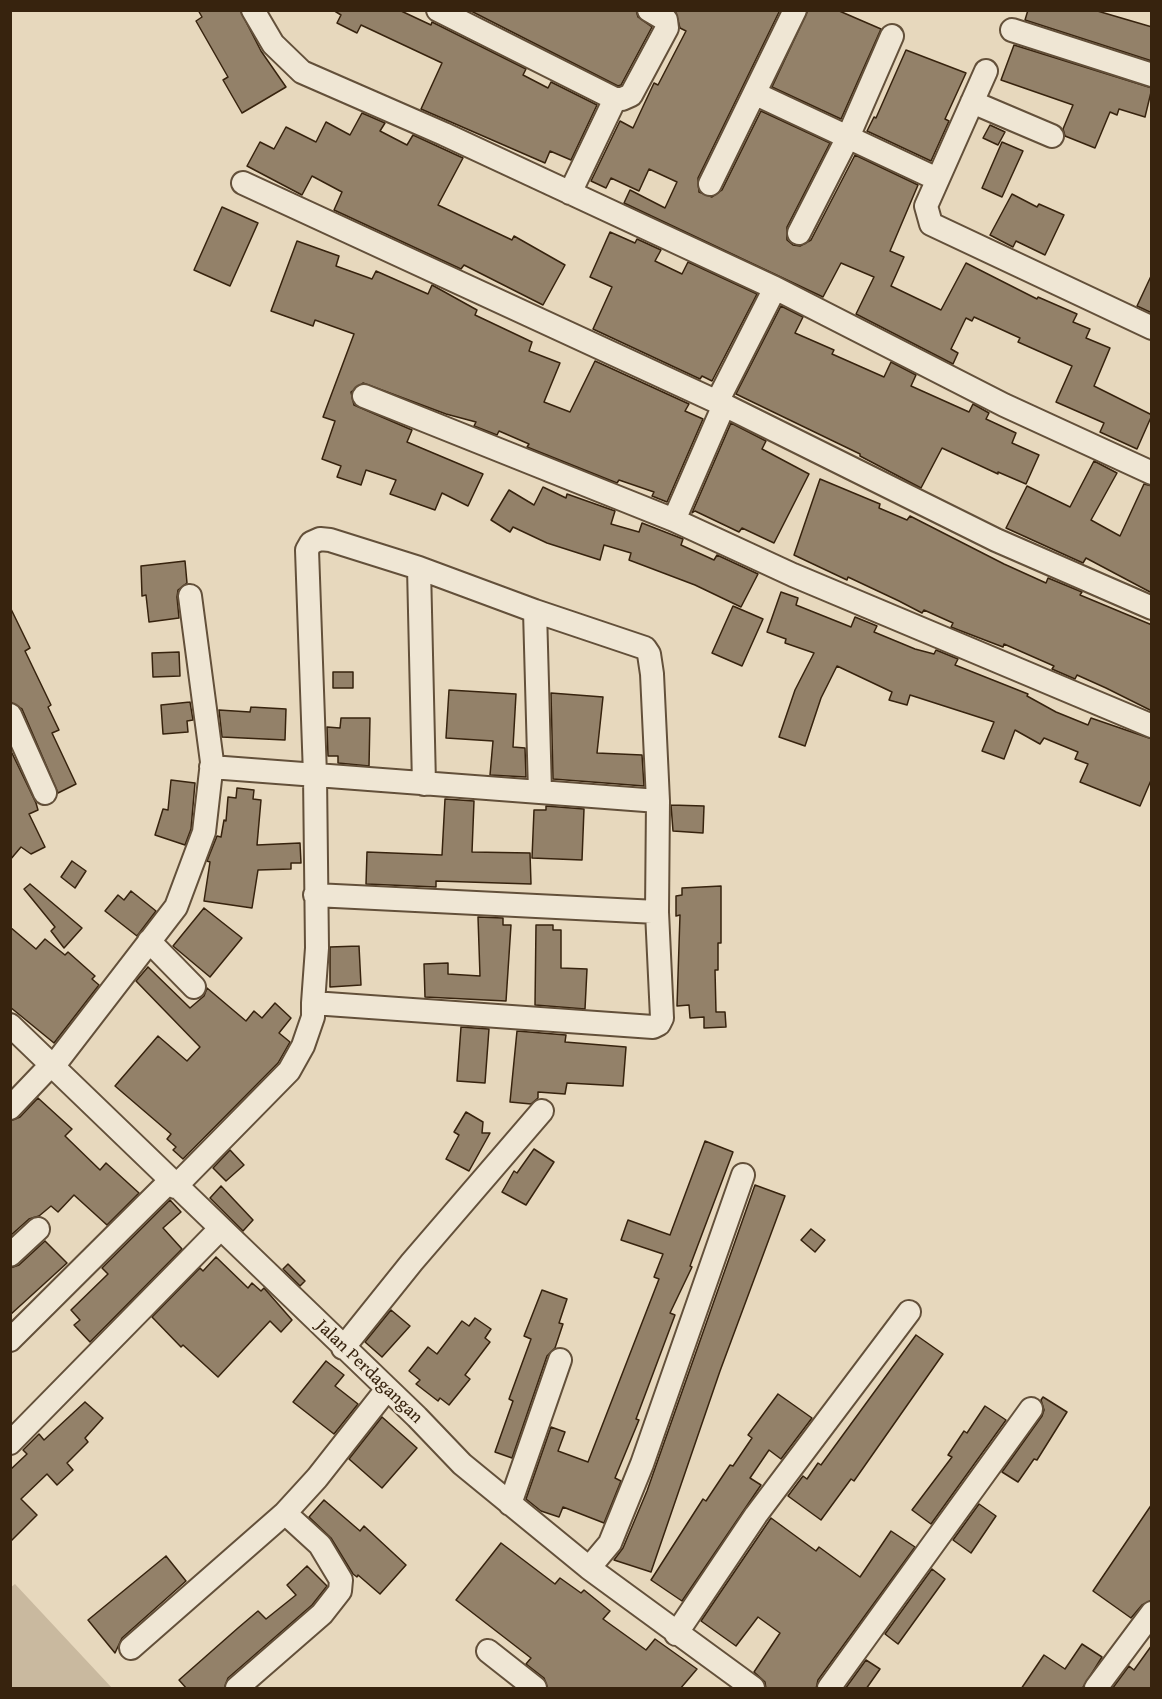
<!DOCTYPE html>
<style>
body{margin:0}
#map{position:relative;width:1162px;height:1699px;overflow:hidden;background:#e7d8bd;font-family:"Gentium Book Plus",serif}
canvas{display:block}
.frame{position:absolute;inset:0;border:12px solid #37230e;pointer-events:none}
</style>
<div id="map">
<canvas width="1162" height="1699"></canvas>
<div class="frame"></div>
</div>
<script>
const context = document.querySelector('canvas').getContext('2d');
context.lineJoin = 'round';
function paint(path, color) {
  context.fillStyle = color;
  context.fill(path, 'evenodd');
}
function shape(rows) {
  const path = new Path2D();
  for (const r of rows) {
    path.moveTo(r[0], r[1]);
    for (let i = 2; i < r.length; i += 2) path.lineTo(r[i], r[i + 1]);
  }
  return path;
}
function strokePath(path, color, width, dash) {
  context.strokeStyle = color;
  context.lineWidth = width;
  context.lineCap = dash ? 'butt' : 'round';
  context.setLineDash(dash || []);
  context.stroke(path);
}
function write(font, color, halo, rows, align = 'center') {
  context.font = font + ' "Gentium Book Plus",serif';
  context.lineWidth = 4.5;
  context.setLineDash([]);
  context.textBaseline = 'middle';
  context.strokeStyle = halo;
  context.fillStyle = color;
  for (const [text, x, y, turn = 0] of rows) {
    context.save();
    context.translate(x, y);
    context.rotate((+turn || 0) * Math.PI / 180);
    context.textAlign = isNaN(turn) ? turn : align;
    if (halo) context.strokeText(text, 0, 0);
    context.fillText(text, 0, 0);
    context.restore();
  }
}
const green = shape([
 [15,1584,112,1688,11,1688,10,1588]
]);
const building = shape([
 [198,10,240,10,261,51,286,87,242,113,223,80,228,77,196,21,202,17,198,10],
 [333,10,399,10,431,25,432,22,526,69,523,75,548,88,551,82,597,105,571,160,550,151,545,163,421,109,442,63,361,25,357,33,337,23,341,15,333,10],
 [469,10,636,10,638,17,652,27,621,85,618,86,469,10],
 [675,10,780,10,698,178,699,192,712,197,722,190,761,111,830,143,787,227,787,240,793,245,800,246,811,240,855,155,918,185,890,251,904,257,891,286,941,310,966,263,1037,299,1038,297,1077,314,1073,322,1090,329,1086,338,1110,348,1094,386,1152,415,1137,449,1100,432,1104,423,1056,402,1072,366,1018,342,1020,338,974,317,972,321,966,318,951,349,958,353,953,364,856,314,874,277,841,263,823,297,624,203,630,190,665,208,677,182,649,169,639,191,611,178,606,188,591,181,620,121,633,128,654,83,658,85,686,31,680,28,675,10],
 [808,10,837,10,881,29,841,119,772,87,808,10],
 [1028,10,1094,10,1152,27,1152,61,1025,20,1028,10],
 [1014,45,1152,88,1145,117,1119,109,1117,115,1110,112,1095,148,1065,136,1063,129,1073,105,1001,80,1014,45],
 [906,50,966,73,945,119,949,121,931,161,867,131,874,117,876,118,906,50],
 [362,113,385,123,380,131,407,145,413,135,463,158,438,205,512,240,514,236,565,265,543,305,464,265,461,269,334,210,342,192,312,176,302,195,247,166,260,142,274,149,286,127,316,142,326,122,350,135,362,113],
 [990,125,1005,132,998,145,983,138,990,125],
 [1002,142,1023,151,1002,197,982,188,1002,142],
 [1012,194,1037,207,1039,204,1064,215,1045,255,1016,241,1013,247,990,235,1012,194],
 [222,207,258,223,230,286,194,270,222,207],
 [610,232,635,243,637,239,661,250,655,261,682,274,688,262,757,294,712,381,702,376,700,379,593,329,612,287,590,277,610,232],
 [297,241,339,256,336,266,372,279,376,271,428,294,432,285,477,310,475,315,532,342,529,351,560,363,544,402,570,412,595,361,689,404,685,411,703,419,667,502,652,496,654,492,619,480,617,483,527,447,529,444,499,431,497,435,474,426,476,422,446,414,363,383,351,392,354,405,412,430,407,442,483,474,468,506,442,493,435,510,390,494,396,480,366,470,361,485,337,477,341,466,322,459,335,421,323,417,354,334,315,320,313,326,271,311,297,241],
 [1152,274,1152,313,1137,306,1152,274],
 [781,306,803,317,795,333,834,350,832,354,884,377,891,362,916,375,911,386,969,412,973,404,989,413,986,419,1016,433,1012,443,1039,455,1026,484,998,472,998,474,942,448,921,488,860,456,860,454,736,394,781,306],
 [731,423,766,441,762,449,809,474,774,543,742,528,739,532,695,511,692,513,731,423],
 [1094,461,1117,473,1091,520,1120,536,1144,484,1152,486,1152,593,1086,558,1083,563,1006,528,1027,486,1070,507,1094,461],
 [820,479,880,504,879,508,907,520,910,516,1004,564,1046,583,1048,578,1082,592,1080,595,1152,625,1152,711,1106,688,1077,675,1075,679,1052,669,1054,666,1004,644,1003,647,956,629,951,627,953,623,924,610,922,613,899,601,848,577,847,580,794,555,820,479],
 [543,487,566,498,567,494,615,511,611,524,639,532,642,523,683,539,681,545,714,560,717,555,758,574,741,607,695,585,629,560,631,553,604,545,600,560,547,543,513,527,510,532,491,520,509,490,534,505,543,487],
 [185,561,187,583,178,590,177,597,179,618,149,622,146,595,142,596,141,566,185,561],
 [781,592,798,598,796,605,851,627,855,617,877,626,874,632,915,649,934,654,936,650,958,659,955,665,1028,694,1027,696,1056,712,1088,725,1091,718,1152,739,1152,778,1140,806,1080,782,1088,764,1075,759,1078,752,1044,738,1040,744,1015,730,1004,759,982,751,994,722,910,695,907,705,889,700,892,692,837,666,821,698,805,746,779,737,795,690,814,653,785,643,786,639,767,632,781,592],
 [733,606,763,619,742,666,712,653,733,606],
 [10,607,30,648,25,651,51,705,48,707,59,730,52,733,76,784,58,793,22,709,10,702,10,607],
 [179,652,180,676,153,677,152,653,179,652],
 [333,672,353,672,353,688,333,688,333,672],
 [449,690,516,694,513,747,525,748,526,777,490,775,493,741,446,738,449,690],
 [551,693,603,697,597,753,642,755,644,786,553,779,551,693],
 [190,702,193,720,187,721,188,732,163,734,161,705,190,702],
 [251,707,286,709,285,740,222,737,219,710,250,712,251,707],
 [341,718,370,718,369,766,338,763,338,756,328,756,327,727,340,728,341,718],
 [10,749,36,803,38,810,29,814,45,847,31,854,21,847,10,860,10,749],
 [171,780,195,783,191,829,185,845,155,835,163,809,168,810,171,780],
 [237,788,254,790,253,799,261,800,257,845,300,843,301,863,291,863,291,869,258,870,252,908,204,901,210,862,207,861,217,836,221,837,224,820,226,821,228,797,236,798,237,788],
 [445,799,474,801,472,852,530,853,531,884,436,881,436,887,366,884,367,852,442,855,445,799],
 [671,805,704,806,703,833,673,831,671,805],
 [546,806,584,809,582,860,532,858,534,810,546,810,546,806],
 [72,861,86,871,75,888,61,877,72,861],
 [30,884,82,928,64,948,51,931,55,927,24,889,30,884],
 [721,886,721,943,718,943,718,970,715,970,716,1012,725,1012,726,1027,704,1028,704,1017,690,1018,689,1005,677,1006,680,915,676,916,676,896,682,895,682,888,721,886],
 [131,891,156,911,137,936,105,911,118,895,124,900,131,891],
 [204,908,242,938,210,977,173,946,204,908],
 [478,917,503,918,503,925,511,925,506,1001,425,997,424,964,448,963,448,974,480,976,478,917],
 [536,925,553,925,553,930,561,930,561,968,587,969,585,1009,535,1005,536,925],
 [10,927,36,949,45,939,65,955,68,952,95,976,92,979,99,985,54,1043,10,1007,10,927],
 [359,946,361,985,330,987,330,947,359,946],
 [148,967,190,1008,204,996,207,988,246,1021,254,1011,262,1018,275,1003,291,1018,279,1033,290,1042,278,1063,183,1159,173,1150,176,1147,167,1139,171,1134,115,1086,158,1036,187,1061,200,1047,136,981,148,967],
 [461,1027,489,1029,485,1083,457,1081,461,1027],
 [517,1031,566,1035,565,1042,626,1047,623,1086,567,1083,565,1094,538,1092,538,1098,531,1104,510,1102,517,1031],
 [38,1098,72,1129,65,1136,100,1170,106,1163,139,1193,107,1225,74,1195,58,1212,51,1206,39,1216,29,1219,10,1236,10,1121,20,1117,38,1098],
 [466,1112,483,1122,482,1133,490,1133,469,1171,446,1159,459,1135,454,1132,466,1112],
 [705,1141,733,1152,690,1266,692,1267,670,1313,675,1315,636,1419,639,1420,615,1478,621,1481,604,1523,563,1507,559,1517,541,1511,526,1499,551,1427,565,1432,558,1451,588,1462,659,1279,654,1277,663,1254,621,1240,628,1220,670,1235,705,1141],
 [534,1149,554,1162,526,1205,502,1192,514,1171,517,1173,534,1149],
 [230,1150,244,1165,226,1181,213,1168,230,1150],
 [755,1185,785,1196,720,1371,651,1572,614,1560,623,1548,647,1491,755,1185],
 [221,1186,253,1220,243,1231,210,1198,221,1186],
 [170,1200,181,1212,163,1228,182,1249,90,1342,74,1325,80,1320,71,1310,108,1274,102,1268,170,1200],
 [811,1229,825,1240,815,1252,801,1240,811,1229],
 [45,1241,67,1263,10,1315,10,1268,19,1265,45,1241],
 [216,1257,248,1288,252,1283,261,1291,264,1288,292,1320,281,1332,270,1321,218,1377,183,1345,181,1347,152,1317,200,1268,203,1271,216,1257],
 [288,1264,305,1281,300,1286,283,1269,288,1264],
 [542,1290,567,1299,559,1323,563,1324,555,1348,547,1356,512,1458,495,1452,513,1401,509,1399,531,1339,524,1336,542,1290],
 [391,1310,410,1326,382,1357,365,1342,391,1310],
 [475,1318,491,1329,485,1338,490,1342,465,1375,470,1379,449,1405,440,1398,438,1401,416,1384,420,1380,409,1371,428,1347,437,1354,462,1321,469,1326,475,1318],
 [916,1335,943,1354,854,1481,851,1479,821,1520,788,1496,803,1476,807,1479,818,1463,821,1465,916,1335],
 [326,1361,344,1375,335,1386,358,1404,334,1434,293,1402,326,1361],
 [778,1394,812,1418,781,1459,769,1450,750,1478,761,1485,682,1601,651,1580,703,1499,706,1501,730,1465,733,1466,752,1438,748,1435,778,1394],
 [1043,1397,1067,1412,1037,1460,1034,1459,1018,1482,1002,1472,1042,1416,1044,1410,1041,1400,1043,1397],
 [85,1402,103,1418,85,1438,88,1442,67,1463,73,1470,57,1485,47,1474,21,1499,37,1515,10,1542,10,1470,27,1454,23,1450,39,1434,44,1440,85,1402],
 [985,1406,1006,1420,931,1524,912,1510,952,1457,948,1455,964,1431,967,1433,985,1406],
 [382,1417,417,1448,382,1488,349,1459,382,1417],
 [324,1500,360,1531,364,1526,406,1565,380,1594,358,1575,357,1577,353,1574,331,1538,309,1517,324,1500],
 [979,1504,996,1516,971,1553,953,1540,979,1504],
 [1152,1504,1152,1600,1142,1605,1131,1618,1093,1591,1152,1504],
 [771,1518,816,1551,819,1547,860,1577,891,1531,915,1547,818,1680,816,1689,766,1689,765,1682,754,1672,780,1633,758,1617,736,1646,701,1621,771,1518],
 [501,1543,555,1584,560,1578,581,1593,584,1590,610,1611,603,1619,646,1650,655,1639,697,1669,680,1689,548,1689,544,1678,526,1664,531,1658,456,1600,501,1543],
 [166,1556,186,1581,122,1638,115,1653,88,1620,166,1556],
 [307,1566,327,1586,312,1605,228,1678,224,1689,187,1689,179,1680,238,1628,258,1611,266,1619,296,1595,287,1585,307,1566],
 [932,1569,945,1579,898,1644,885,1634,932,1569],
 [1082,1644,1102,1657,1082,1689,1021,1689,1044,1655,1065,1669,1082,1644],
 [1152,1645,1152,1689,1112,1689,1129,1666,1134,1670,1152,1645],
 [866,1660,880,1669,866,1689,845,1689,866,1660]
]);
const minor = shape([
 [253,10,273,44,302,72,444,134,775,288,1004,405,1152,473],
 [438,10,615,99,622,99,631,95,667,28,666,20,649,10],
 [1012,30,1152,75],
 [986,71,926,206,931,224,1152,328],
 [756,94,937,179],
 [972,102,1052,136],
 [243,183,724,405,674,520],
 [710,184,795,10],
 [570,193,615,99],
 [799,233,848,137,892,36],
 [364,396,674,520,793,575,1152,726],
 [717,402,775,288],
 [724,405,996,540,1152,608],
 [419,568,424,784],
 [535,611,540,792],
 [10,715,45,793],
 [211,767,658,801],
 [315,895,657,912],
 [149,941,194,987],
 [10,1025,417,1417,462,1464,589,1568,753,1688],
 [52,1068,176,907,204,832,212,762,190,596],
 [10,1108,50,1066],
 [175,1187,289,1071,303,1046,313,1017,313,1003,317,948,315,775,307,550,311,543,320,539,330,540,419,568,535,611,645,648,649,654,652,674,658,801,657,912,662,1018,659,1024,653,1027,313,1003],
 [10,1255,38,1229],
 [10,1340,170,1181],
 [343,1348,412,1262,542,1111],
 [10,1443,220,1229],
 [510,1504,560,1360],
 [589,1568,610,1543,642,1464,743,1175],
 [676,1634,756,1515,909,1312],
 [131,1648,285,1513,317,1478,387,1389],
 [488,1651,535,1688],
 [237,1688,322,1614,340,1591,341,1580,320,1545,285,1513],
 [829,1688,1031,1409],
 [1096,1688,1152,1613]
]);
const streetNames = [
 ["Jalan Perdagangan",369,1372,44]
];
paint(green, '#c9b99f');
paint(building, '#938169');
strokePath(building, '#37230e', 1.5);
strokePath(minor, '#63503a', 26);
strokePath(minor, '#efe6d4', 22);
write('18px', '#37230e', '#efe6d4', streetNames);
</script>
